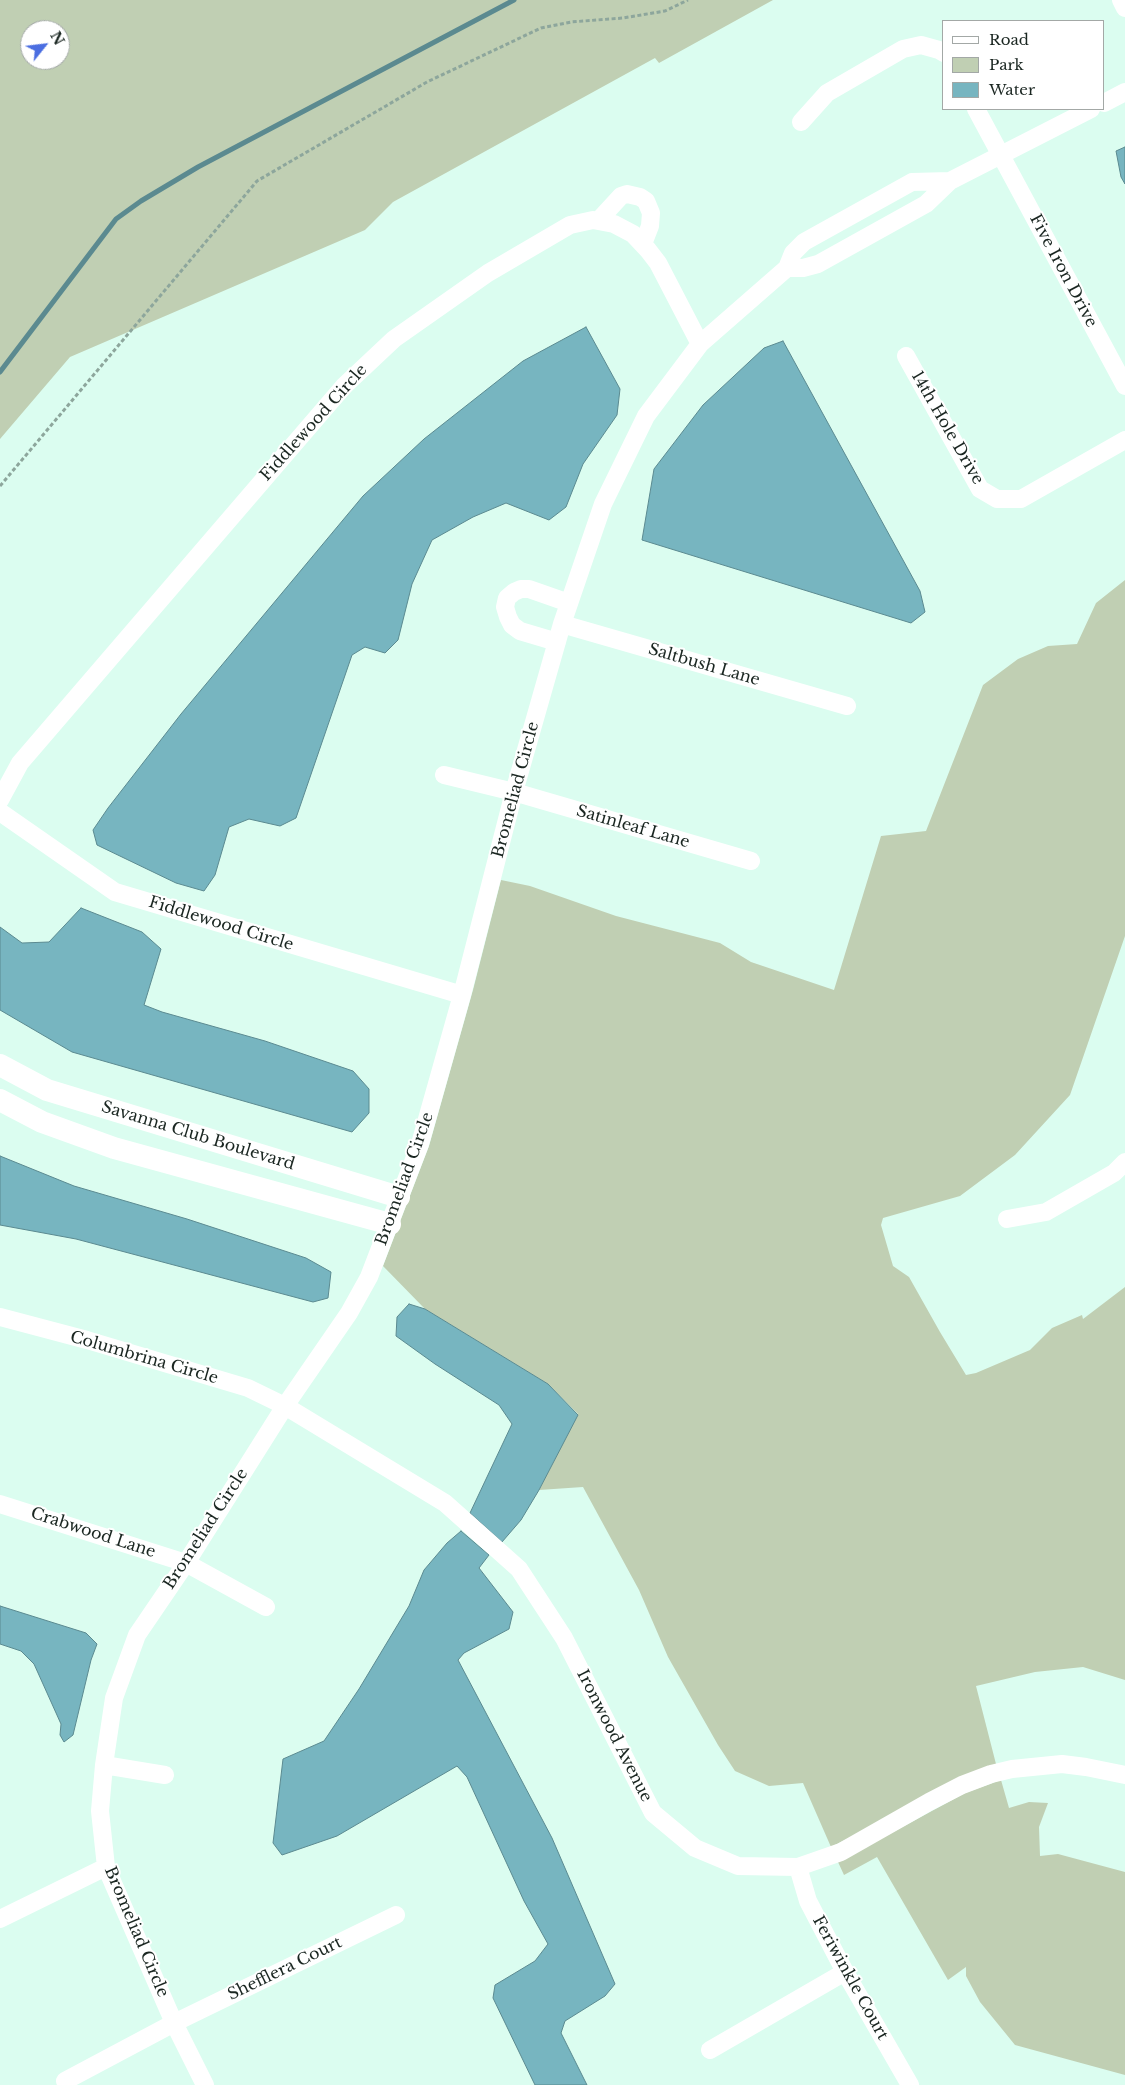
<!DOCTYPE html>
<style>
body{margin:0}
#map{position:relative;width:1125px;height:2085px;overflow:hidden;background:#dbfdf0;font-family:"Libre Baskerville",serif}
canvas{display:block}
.legend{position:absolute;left:942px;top:20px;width:162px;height:90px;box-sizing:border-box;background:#fff;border:1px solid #a3a8a6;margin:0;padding:6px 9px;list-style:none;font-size:15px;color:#1a2621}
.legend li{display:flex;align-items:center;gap:10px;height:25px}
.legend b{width:25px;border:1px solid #a3a8a6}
.north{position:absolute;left:20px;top:20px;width:50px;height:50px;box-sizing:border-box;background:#fff;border:1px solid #a3a8a6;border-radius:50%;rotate:61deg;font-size:14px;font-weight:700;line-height:20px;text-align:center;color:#1a2621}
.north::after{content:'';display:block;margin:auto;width:18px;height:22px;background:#4b6ee1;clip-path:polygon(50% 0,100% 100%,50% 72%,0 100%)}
</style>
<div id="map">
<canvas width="1125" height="2085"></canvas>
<ul class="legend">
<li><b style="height:6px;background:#fff"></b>Road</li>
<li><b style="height:14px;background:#c0cfb3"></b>Park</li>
<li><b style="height:14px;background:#77b5c0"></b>Water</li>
</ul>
<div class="north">N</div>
</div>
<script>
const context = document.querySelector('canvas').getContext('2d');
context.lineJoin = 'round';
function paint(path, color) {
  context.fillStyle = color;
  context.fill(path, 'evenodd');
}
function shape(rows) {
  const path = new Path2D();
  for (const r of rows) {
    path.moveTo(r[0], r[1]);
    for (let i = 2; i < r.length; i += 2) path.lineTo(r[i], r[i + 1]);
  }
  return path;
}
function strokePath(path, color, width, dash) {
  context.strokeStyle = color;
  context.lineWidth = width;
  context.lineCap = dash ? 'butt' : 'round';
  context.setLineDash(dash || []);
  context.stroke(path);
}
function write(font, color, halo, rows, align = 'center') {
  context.font = font + ' "Libre Baskerville",serif';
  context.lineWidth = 4;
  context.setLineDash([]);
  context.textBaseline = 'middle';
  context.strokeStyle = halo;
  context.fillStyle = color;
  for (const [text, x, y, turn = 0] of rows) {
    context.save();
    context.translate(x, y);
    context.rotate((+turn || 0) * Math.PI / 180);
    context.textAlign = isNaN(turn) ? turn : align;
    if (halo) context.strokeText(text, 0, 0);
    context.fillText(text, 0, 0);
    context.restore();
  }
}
const green = shape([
 [0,0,773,0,659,63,655,58,393,202,365,230,70,357,0,439],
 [30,30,60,30,60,60,30,60],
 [1125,580,1125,936,1070,1095,1015,1155,960,1196,883,1218,881,1225,893,1266,909,1277,940,1332,966,1375,976,1373,1030,1350,1052,1328,1082,1315,1083,1319,1125,1287,1125,1680,1083,1667,1035,1672,976,1686,996,1764,831,1847,803,1783,769,1786,735,1771,718,1745,668,1657,639,1590,583,1487,539,1490,578,1414,548,1384,425,1309,383,1266,429,1146,473,990,501,880,530,886,616,916,720,943,751,962,834,990,881,836,926,831,983,685,1018,659,1048,646,1077,644,1096,603],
 [1001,1780,1009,1808,1029,1802,1048,1803,1039,1827,1040,1856,1058,1854,1125,1872,1125,2075,1015,2045,980,2002,966,1976,966,1967,948,1980,877,1857,844,1875,838,1862,965,1793]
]);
const water = shape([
 [1125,147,1125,184,1121,177,1116,151,1125,147],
 [586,327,620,389,617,415,583,464,566,507,549,520,506,503,473,517,432,540,412,584,398,640,385,653,365,647,352,655,296,818,280,826,249,819,229,827,215,875,204,891,176,883,97,845,93,830,108,808,181,714,363,496,424,439,523,361,586,327],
 [783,341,920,591,925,612,911,623,642,540,654,469,703,405,764,348,783,341],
 [81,908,142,932,161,949,144,1005,162,1012,265,1041,353,1071,369,1089,369,1113,352,1132,72,1052,0,1010,0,927,22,943,49,942,81,908],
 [0,1156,74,1186,187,1219,306,1258,331,1272,328,1298,313,1302,76,1239,0,1225,0,1156],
 [409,1304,425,1309,548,1384,578,1415,539,1490,521,1520,502,1542,470,1513,512,1424,499,1405,435,1364,396,1336,397,1317,409,1304],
 [461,1531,489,1555,479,1568,513,1612,509,1629,464,1653,458,1660,552,1838,615,1984,605,1996,565,2021,561,2033,587,2085,535,2085,493,1998,495,1985,535,1961,548,1944,524,1901,467,1777,457,1766,337,1836,282,1855,273,1843,283,1759,324,1741,359,1689,409,1606,424,1570,447,1543,461,1531],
 [0,1606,86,1633,97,1644,91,1660,73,1735,64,1742,60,1735,61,1724,34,1664,21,1651,0,1644,0,1606]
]);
const stream = shape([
 [0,372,116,219,141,201,198,167,514,0]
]);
const path = shape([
 [0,486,257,181,427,82,541,28,571,22,623,18,665,11,688,0]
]);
const minor = shape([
 [1121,0,1125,8],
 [1104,103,1125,92],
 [976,109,1125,386],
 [801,122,827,93,903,49,921,45,939,50,944,53],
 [598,221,621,196,627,194,640,197,646,201,651,213,650,226,643,244],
 [787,268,803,268,818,264,926,204,950,181,1091,109],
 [906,356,980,489,997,499,1021,499,1125,440],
 [562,624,847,706],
 [557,642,520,631,512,625,508,617,505,607,507,598,514,592,521,589,529,589,569,603],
 [444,775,514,792,751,861],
 [0,800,20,763,344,386,394,339,488,273,570,225,593,220,614,224,633,234,648,250,658,263,700,344],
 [0,812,115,892,462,995],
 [1007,1219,1046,1212,1114,1173,1125,1162],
 [0,1317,87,1340,248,1388,285,1406,445,1503,519,1569,564,1638,653,1813,695,1848,738,1866,798,1867,841,1852,929,1802,962,1785,991,1774,1012,1769,1062,1764,1086,1767,1125,1775],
 [0,1504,186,1563,266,1607],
 [104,1765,165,1775],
 [798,1867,808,1901,845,1972,910,2085],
 [0,1919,106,1867],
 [710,2050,845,1972],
 [65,2081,174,2023,396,1915],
 [205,2085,174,2023,106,1867,100,1811,104,1765,114,1698,137,1635,186,1563,285,1406,349,1313,369,1277,420,1144,462,995,514,792,562,624,603,504,646,416,700,344,787,268,793,253,804,242,912,182,950,181]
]);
const tertiary = shape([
 [0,1065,47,1090,399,1197],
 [0,1100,42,1122,114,1148,390,1224]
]);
const streetNames = [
 ["Five Iron Drive",1063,271,62],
 ["Fiddlewood Circle",314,423,-48],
 ["14th Hole Drive",947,428,60],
 ["Saltbush Lane",704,665,16],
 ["Bromeliad Circle",516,790,-75],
 ["Satinleaf Lane",633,827,16],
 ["Fiddlewood Circle",221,924,17],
 ["Savanna Club Boulevard",198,1136,17],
 ["Bromeliad Circle",405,1179,-70],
 ["Columbrina Circle",144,1358,16],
 ["Bromeliad Circle",206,1529,-57],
 ["Crabwood Lane",93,1533,18],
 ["Ironwood Avenue",614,1736,63],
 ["Bromeliad Circle",136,1932,67],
 ["Shefflera Court",285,1969,-26],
 ["Feriwinkle Court",850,1978,61]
];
paint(green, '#c0cfb3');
paint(water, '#77b5c0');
strokePath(water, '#5b8a90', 1);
strokePath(stream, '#5b8a90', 5);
strokePath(path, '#8da69c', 3, [4, 2.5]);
strokePath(minor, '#fff', 18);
strokePath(tertiary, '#fff', 22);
write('16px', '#1a2621', '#fff', streetNames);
</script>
